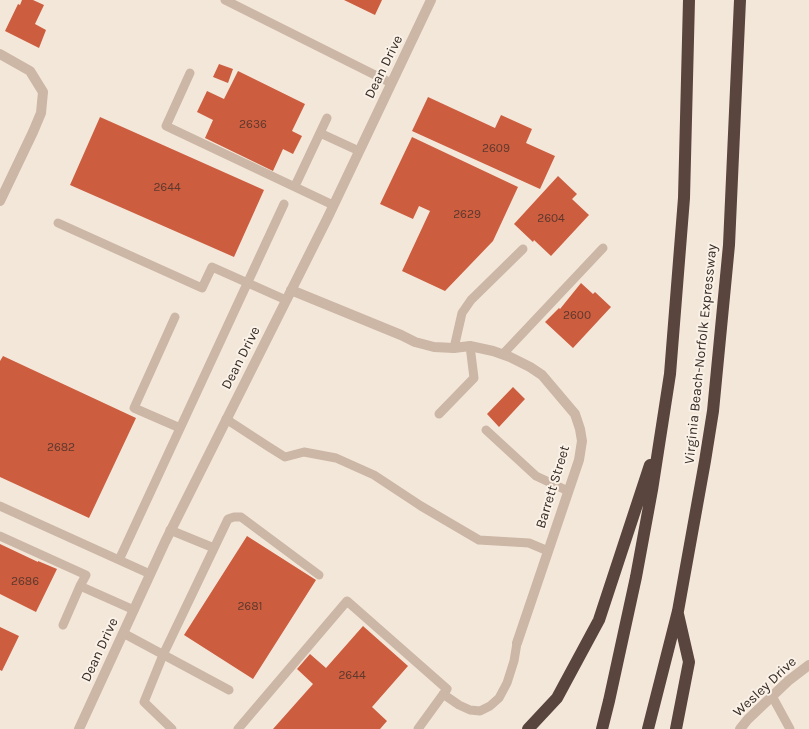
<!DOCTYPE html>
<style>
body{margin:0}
canvas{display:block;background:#f3e7da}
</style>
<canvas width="809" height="729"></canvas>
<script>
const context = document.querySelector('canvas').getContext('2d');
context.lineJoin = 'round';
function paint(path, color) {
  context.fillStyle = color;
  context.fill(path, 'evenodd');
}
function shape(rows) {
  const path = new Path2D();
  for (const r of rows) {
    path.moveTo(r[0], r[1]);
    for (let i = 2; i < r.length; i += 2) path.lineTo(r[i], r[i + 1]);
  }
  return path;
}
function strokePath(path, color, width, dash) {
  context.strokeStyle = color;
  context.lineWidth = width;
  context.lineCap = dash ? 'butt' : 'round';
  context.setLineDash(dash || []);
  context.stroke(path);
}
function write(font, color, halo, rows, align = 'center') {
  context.font = font + ' Karla,sans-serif';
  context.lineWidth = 4;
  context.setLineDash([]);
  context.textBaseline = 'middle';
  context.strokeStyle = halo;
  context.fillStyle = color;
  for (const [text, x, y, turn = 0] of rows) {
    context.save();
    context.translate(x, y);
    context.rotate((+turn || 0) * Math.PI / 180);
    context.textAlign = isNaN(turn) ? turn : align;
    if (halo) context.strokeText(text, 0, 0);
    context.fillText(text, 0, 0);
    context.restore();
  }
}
const building = shape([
 [22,0,33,0,44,5,35,24,46,30,39,48,5,31,18,4,20,5],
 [344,0,382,0,375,15],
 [219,64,233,69,228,83,213,77],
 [238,71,305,104,292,131,302,136,293,154,283,149,273,171,205,138,213,120,197,112,207,91,224,99],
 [428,97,495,128,501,115,532,129,526,143,555,156,540,189,412,131],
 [100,117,264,190,234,257,70,185],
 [412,137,518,187,493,241,445,291,402,271,430,211,419,206,413,219,380,204],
 [558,176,577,194,572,199,589,215,551,256,534,240,533,242,514,224],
 [581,283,593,294,595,292,611,307,573,348,545,322,559,308,560,309],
 [3,356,136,418,89,518,0,477,0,361],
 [513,387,525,399,499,427,487,414],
 [247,536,316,580,253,679,184,635],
 [0,544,38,562,38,561,57,569,36,612,0,594],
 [363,626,408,666,372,707,387,721,380,729,273,729,313,684,297,669,310,654,326,668],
 [0,627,19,636,2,671,0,670]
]);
const lane = shape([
 [225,0,391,83],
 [190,73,166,126,333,205],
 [320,133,359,151],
 [295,186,327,118],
 [58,223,202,288,212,267,286,300],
 [175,317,134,408,180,428],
 [454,348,462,313,471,300,523,249],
 [503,354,603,248],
 [439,414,474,378,470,346],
 [226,419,269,447,285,457,304,452,336,458,374,475,421,506,479,540,529,543,548,551],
 [486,430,536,476,568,491],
 [0,506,150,574],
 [170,530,214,548],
 [0,536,86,575,80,586,134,610],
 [119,560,284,204],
 [63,625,80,586],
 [123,633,229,690],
 [443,694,459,705,470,710,480,711,490,706,499,698,507,683,514,661,517,643],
 [772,696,790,729],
 [172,729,144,702,163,655,228,519,234,517,241,517,319,575],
 [238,729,347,601,447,689,418,729]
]);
const street = shape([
 [0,54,30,71,43,92,41,113,33,132,0,201],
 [291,290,401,335,415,342,434,347,454,348,470,346,493,351,510,357,530,367,542,375,575,414,580,429,582,441,579,460,517,643],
 [79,729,165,542,328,217,431,0],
 [740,729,748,719,788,681,809,665]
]);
const highway = shape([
 [528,729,557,698,599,620,650,465],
 [602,729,609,701,636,577,652,490,670,374,684,198,689,0],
 [648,729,678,611,705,461,713,411,729,245,740,0],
 [676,729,689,662,678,614]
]);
const numberNames = [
 ["2636",253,125],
 ["2609",496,149],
 ["2644",167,188],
 ["2629",467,215],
 ["2604",551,219],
 ["2600",577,316],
 ["2682",61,448],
 ["2686",25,582],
 ["2681",250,607],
 ["2644",352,676]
];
const streetNames = [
 ["Dean Drive",384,67,-64],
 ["Virginia Beach-Norfolk Expressway",701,354,-84],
 ["Dean Drive",241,358,-63],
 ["Barrett Street",553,487,-73],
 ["Dean Drive",100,650,-65],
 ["Wesley Drive",765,687,-43]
];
paint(building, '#cd5d3f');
strokePath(lane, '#ccb6a5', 9);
strokePath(street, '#ccb6a5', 10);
strokePath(highway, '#59453e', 12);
write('12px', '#5c382d', null, numberNames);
write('14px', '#372c27', '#faf1e7', streetNames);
</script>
